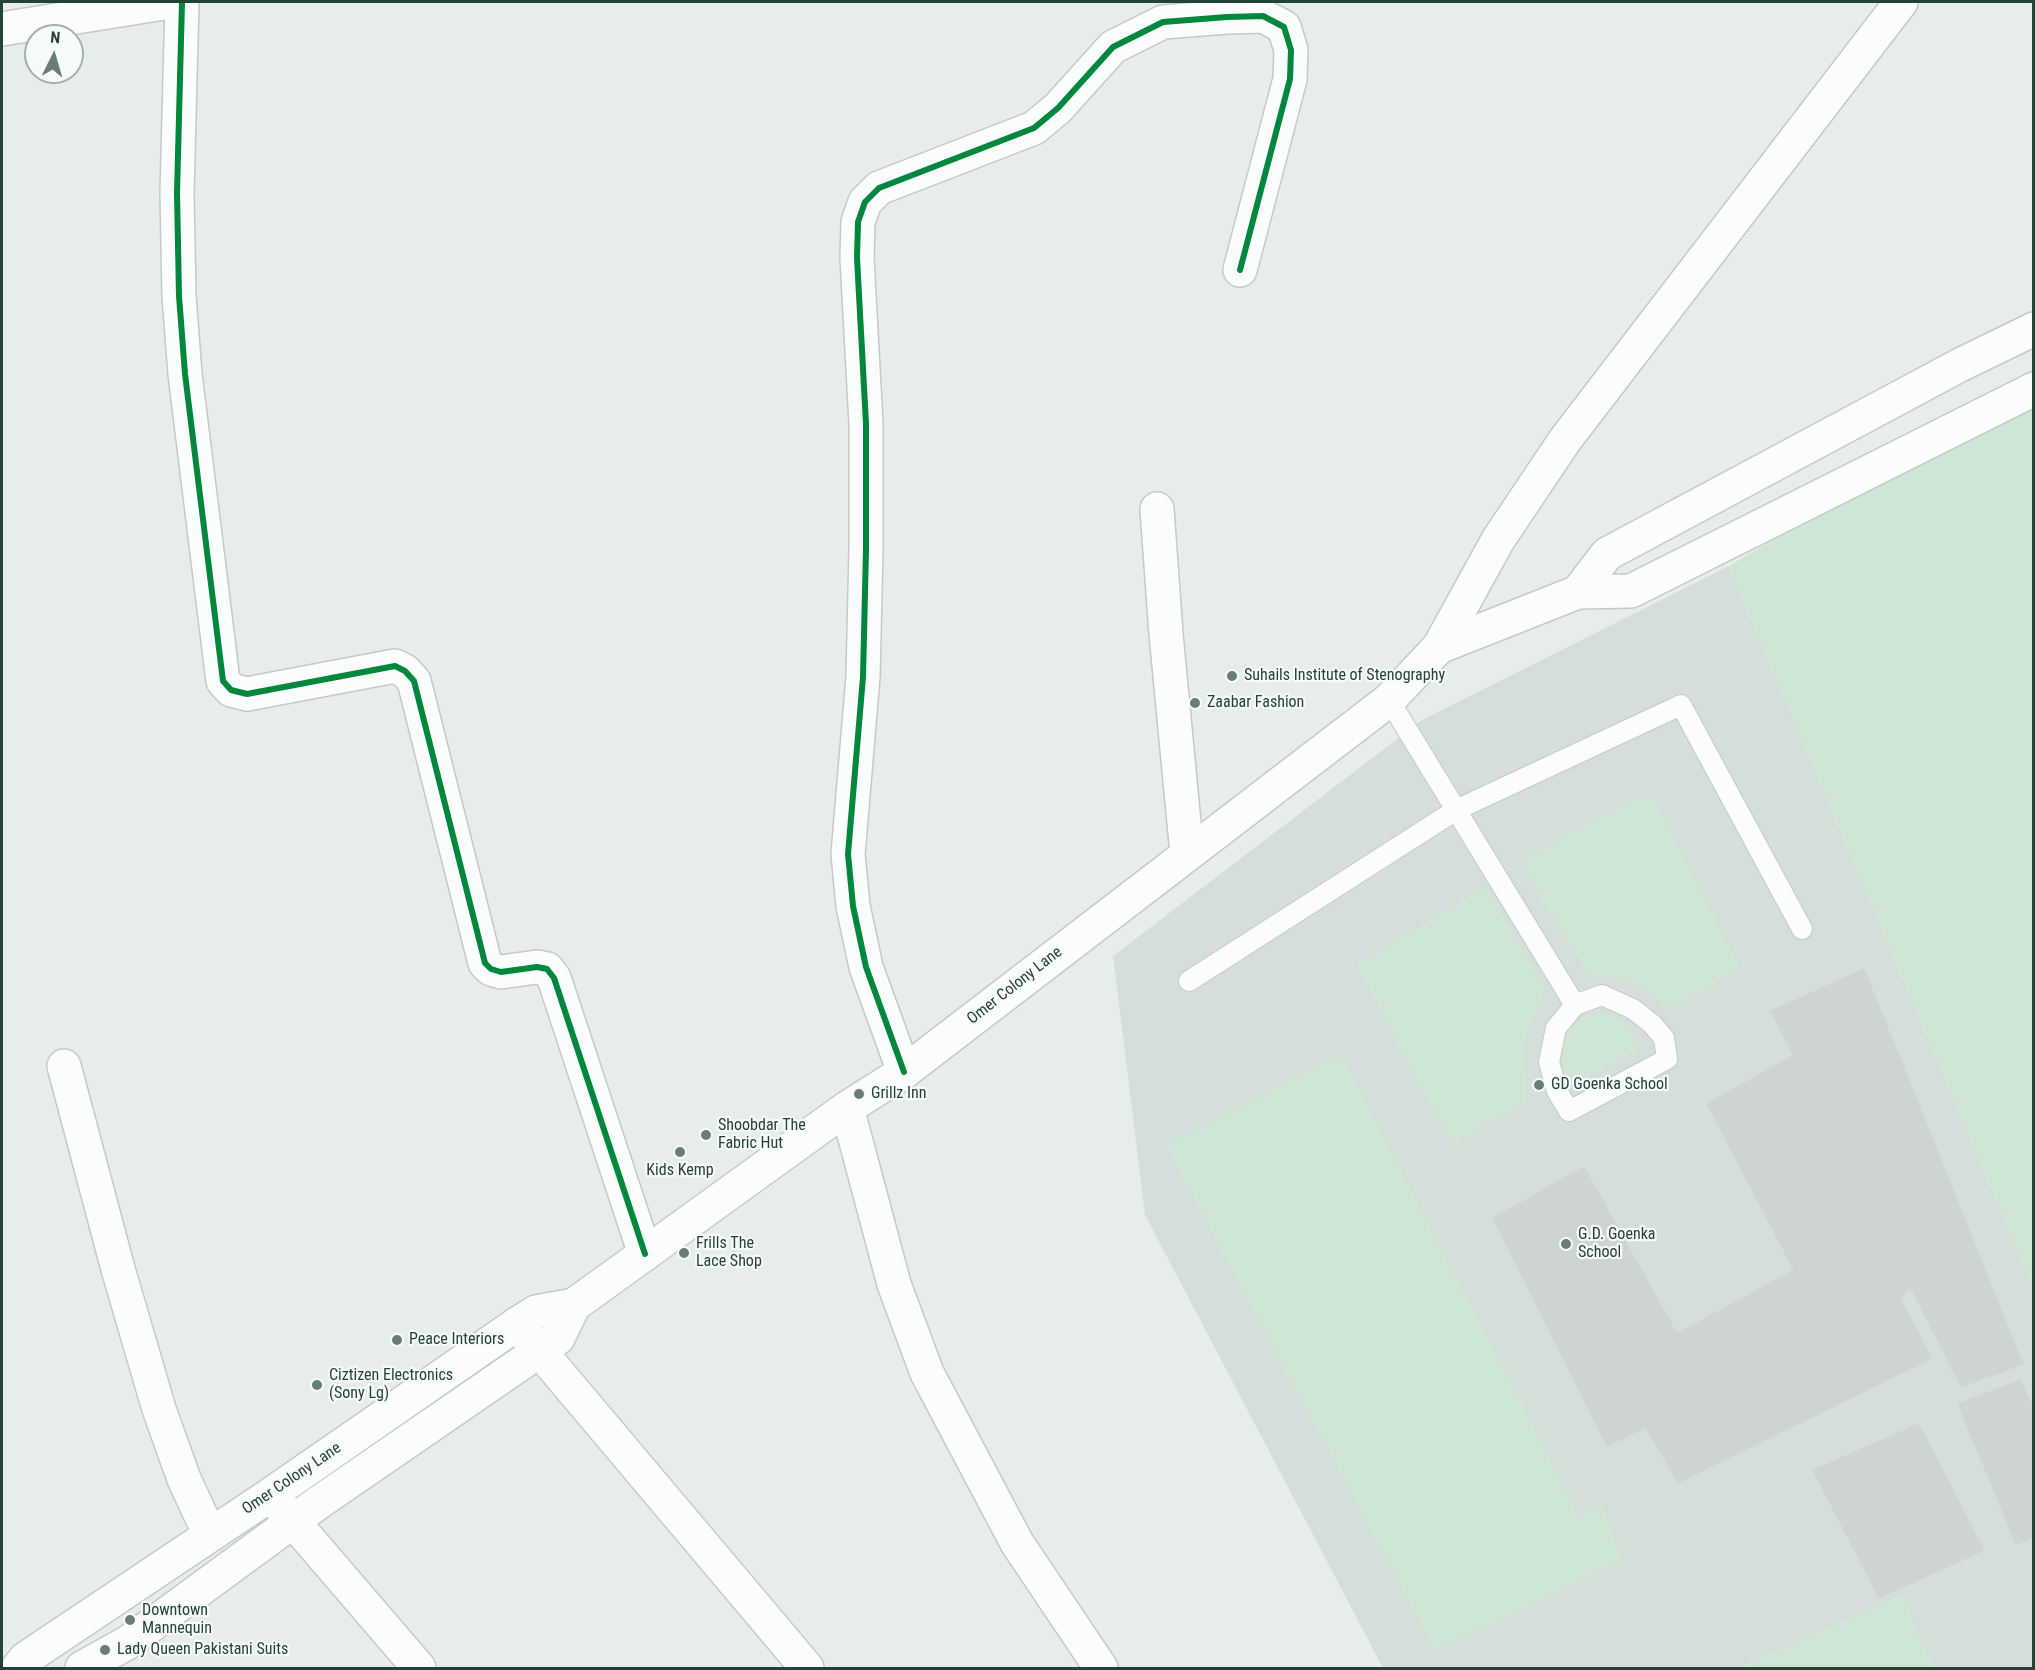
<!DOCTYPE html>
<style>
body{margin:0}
#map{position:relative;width:2035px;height:1670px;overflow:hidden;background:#e7edea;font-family:"Roboto Condensed",sans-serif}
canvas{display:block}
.frame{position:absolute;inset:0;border:3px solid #234336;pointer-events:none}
.north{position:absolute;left:24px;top:24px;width:60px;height:60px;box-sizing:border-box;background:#f6fbf8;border:2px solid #a2b1aa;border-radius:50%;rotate:5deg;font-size:16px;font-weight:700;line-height:24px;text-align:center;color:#234336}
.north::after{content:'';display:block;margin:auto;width:21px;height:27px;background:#687e75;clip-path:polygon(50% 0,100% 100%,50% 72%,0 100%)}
</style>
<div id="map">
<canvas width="2035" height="1670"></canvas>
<div class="frame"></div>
<div class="north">N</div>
</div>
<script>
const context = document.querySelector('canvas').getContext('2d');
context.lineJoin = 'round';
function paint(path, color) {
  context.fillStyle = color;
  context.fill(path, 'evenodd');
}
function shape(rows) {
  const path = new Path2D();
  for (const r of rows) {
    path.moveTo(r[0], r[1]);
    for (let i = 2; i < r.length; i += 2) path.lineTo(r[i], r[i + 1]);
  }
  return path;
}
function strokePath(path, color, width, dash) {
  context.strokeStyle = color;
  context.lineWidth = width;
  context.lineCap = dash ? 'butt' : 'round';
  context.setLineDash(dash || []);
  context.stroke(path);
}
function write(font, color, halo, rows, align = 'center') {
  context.font = font + ' "Roboto Condensed",sans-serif';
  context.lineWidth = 4.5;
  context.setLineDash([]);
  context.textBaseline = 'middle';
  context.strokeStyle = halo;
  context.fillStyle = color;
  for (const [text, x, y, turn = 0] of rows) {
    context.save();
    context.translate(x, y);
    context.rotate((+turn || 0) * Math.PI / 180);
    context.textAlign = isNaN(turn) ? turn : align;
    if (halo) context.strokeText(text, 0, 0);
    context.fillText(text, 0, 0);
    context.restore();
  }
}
const built = shape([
 [1729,566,2033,1286,2033,1668,1937,1668,1927,1658,1902,1596,1739,1668,1383,1668,1145,1215,1113,956,1422,720]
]);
const green = shape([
 [2033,384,2033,1286,1729,566],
 [1650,793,1740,969,1670,1009,1642,987,1620,978,1588,973,1519,860],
 [1485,887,1545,989,1528,1030,1523,1047,1527,1103,1452,1144,1357,965],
 [1598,1013,1622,1019,1639,1048,1573,1085,1565,1070,1563,1048,1568,1029,1581,1017],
 [1341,1056,1579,1516,1602,1508,1623,1561,1435,1650,1166,1145],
 [1902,1596,1927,1658,1937,1668,1739,1668]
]);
const building = shape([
 [1864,969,2023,1364,1961,1387,1771,1011,1864,969],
 [1794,1055,1910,1287,1900,1298,1932,1358,1678,1483,1646,1427,1607,1446,1493,1218,1584,1167,1677,1334,1794,1270,1707,1104,1794,1055],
 [2020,1380,2034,1410,2034,1537,2016,1544,1958,1404,2020,1380],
 [1919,1424,1984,1550,1879,1598,1813,1470,1919,1424]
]);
const lane = shape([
 [1389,700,1575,1005,1556,1028,1549,1062,1557,1091,1569,1111,1667,1059,1664,1038,1652,1024,1633,1009,1602,995,1575,1005],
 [1189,981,1456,810,1681,705,1802,929]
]);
const street = shape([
 [182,2,177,193,179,296,185,374,223,681,231,690,247,694,395,666,405,671,414,681,485,963,491,969,501,972,537,967,547,969,554,978,645,1254],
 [2,29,170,2],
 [1157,509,1166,634,1187,854],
 [64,1066,118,1269,159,1409,184,1479,210,1535],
 [904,1072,866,967,853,906,848,854,863,677,866,549,866,424,857,258,858,222,865,202,879,188,1034,128,1058,108,1113,47,1163,22,1227,17,1263,16,1284,27,1291,50,1290,79,1240,270],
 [847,1108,894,1284,927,1373,1017,1543,1101,1668],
 [517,1324,807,1668],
 [274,1499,419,1668]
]);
const secondary = shape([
 [1578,592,1607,554,1960,365,2034,329],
 [1439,647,1578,592,1631,591,2034,389],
 [18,1668,25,1659,270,1495,517,1324,536,1312,574,1305,847,1108,904,1072,1389,700,1439,647,1498,540,1565,440,1901,2],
 [82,1668,127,1643,318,1503,558,1338,574,1305]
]);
const cycleway = shape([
 [182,2,177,193,179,296,185,374,223,681,231,690,247,694,395,666,405,671,414,681,485,963,491,969,501,972,537,967,547,969,554,978,645,1254],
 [904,1072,866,967,853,906,848,854,863,677,866,549,866,424,857,258,858,222,865,202,879,188,1034,128,1058,108,1113,47,1163,22,1227,17,1263,16,1284,27,1291,50,1290,79,1240,270]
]);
const markers = [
 [1232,676,6,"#687e75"],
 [1195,703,6,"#687e75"],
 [1539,1085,6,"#687e75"],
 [859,1094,6,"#687e75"],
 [706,1135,6,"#687e75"],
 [680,1152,6,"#687e75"],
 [1566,1244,6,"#687e75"],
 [684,1253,6,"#687e75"],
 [397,1340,6,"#687e75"],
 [317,1385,6,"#687e75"],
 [130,1620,6,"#687e75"],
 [105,1650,6,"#687e75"]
];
const poiNames = [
 ["Suhails Institute of Stenography",1244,676],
 ["Zaabar Fashion",1207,703],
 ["GD Goenka School",1551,1085],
 ["Grillz Inn",871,1094],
 ["Shoobdar The",718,1126],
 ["Fabric Hut",718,1144],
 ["Kids Kemp",680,1171,"center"],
 ["G.D. Goenka",1578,1235],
 ["School",1578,1253],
 ["Frills The",696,1244],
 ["Lace Shop",696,1262],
 ["Peace Interiors",409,1340],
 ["Ciztizen Electronics",329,1376],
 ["(Sony Lg)",329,1394],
 ["Downtown",142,1611],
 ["Mannequin",142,1629],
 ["Lady Queen Pakistani Suits",117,1650]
];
const streetNames = [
 ["Omer Colony Lane",1015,986,-38],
 ["Omer Colony Lane",292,1479,-34]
];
paint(built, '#d5dfd9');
paint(green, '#d0e6d5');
paint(building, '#ced4d1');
strokePath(building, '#d0d6d3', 1.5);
strokePath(lane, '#c4cac7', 22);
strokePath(street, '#c4cac7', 36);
strokePath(secondary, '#c3cbc7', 36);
strokePath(lane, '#fbfcfc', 20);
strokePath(street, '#fbfcfc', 33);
strokePath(secondary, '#fbfcfc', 33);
strokePath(cycleway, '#00873e', 6);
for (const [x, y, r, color] of markers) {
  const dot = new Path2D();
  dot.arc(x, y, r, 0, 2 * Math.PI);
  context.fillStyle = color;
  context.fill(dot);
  strokePath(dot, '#f6fbf8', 2);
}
write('16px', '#234336', '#f6fbf8', poiNames, 'left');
write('16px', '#234336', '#f6fbf8', streetNames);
</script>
